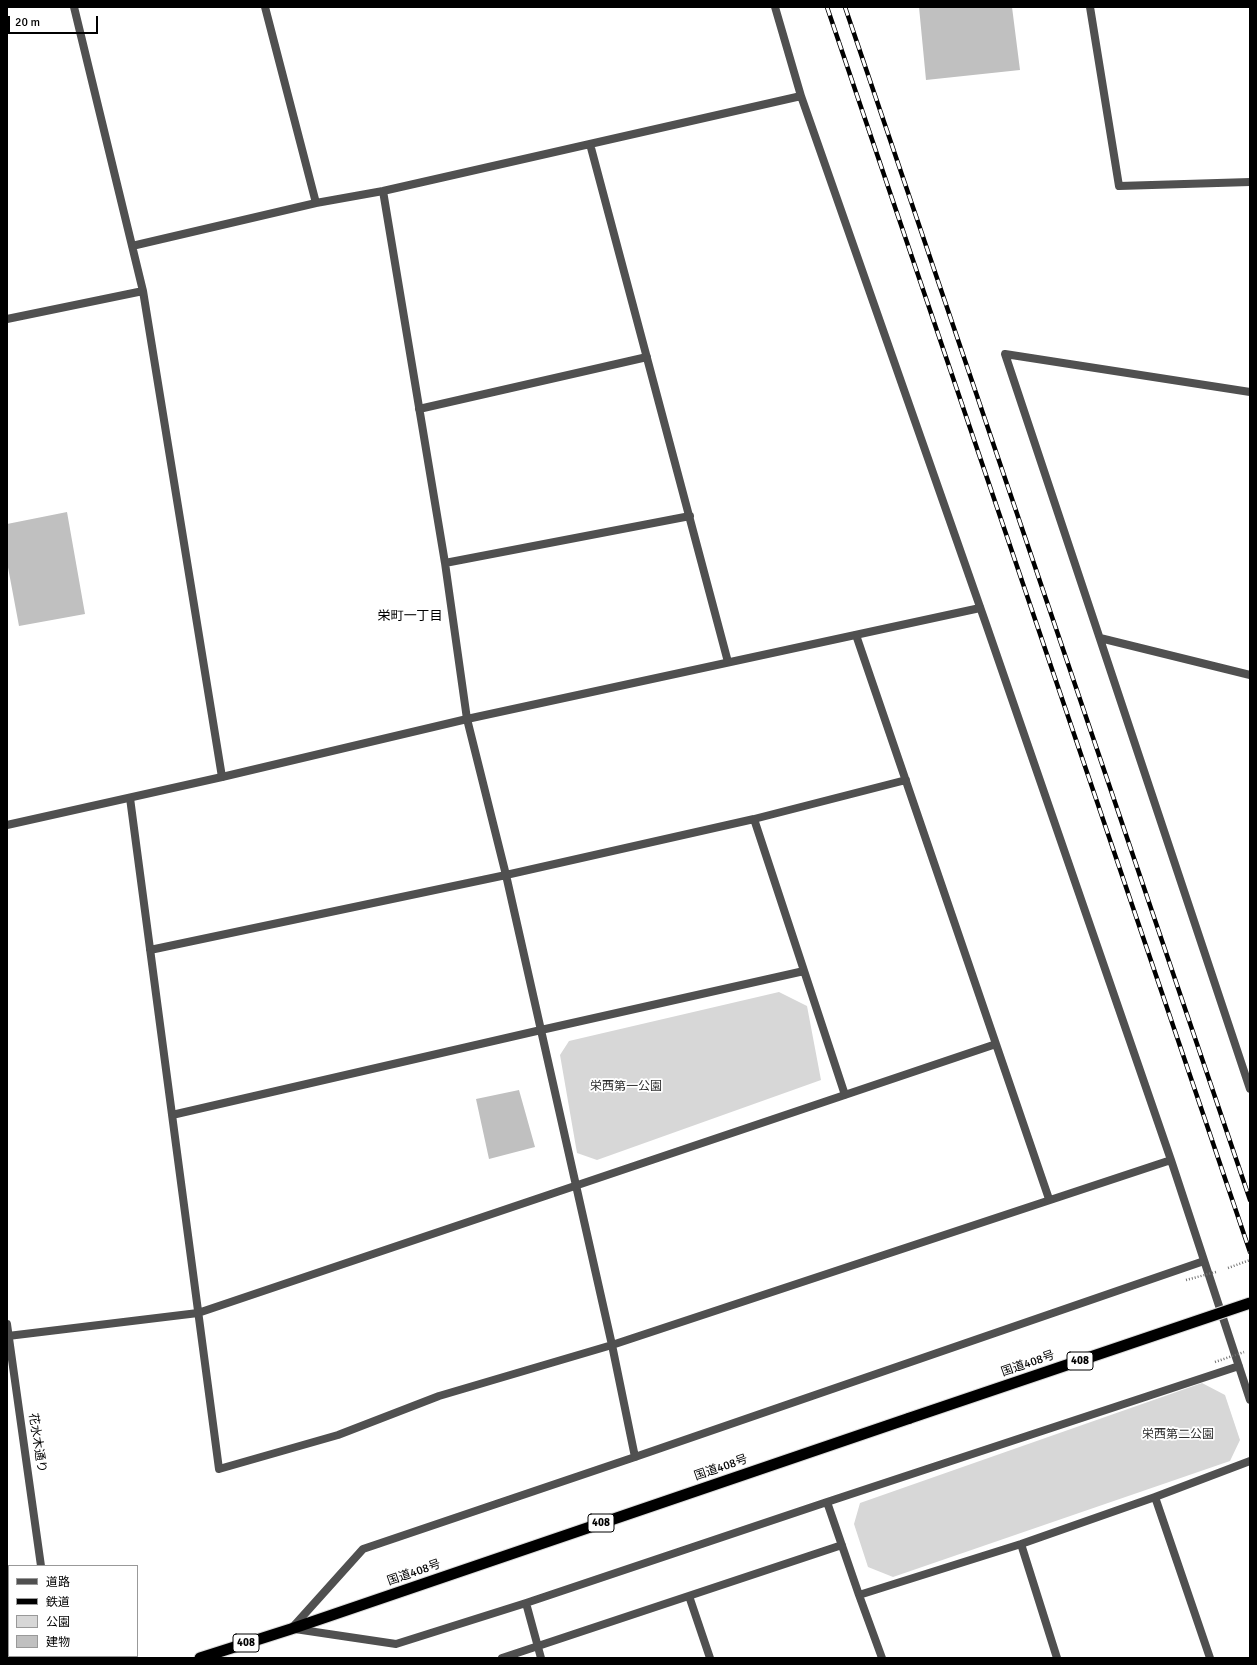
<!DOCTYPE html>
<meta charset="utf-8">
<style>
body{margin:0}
#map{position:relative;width:1257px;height:1665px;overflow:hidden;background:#fff;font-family:Signika,"Noto Sans JP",sans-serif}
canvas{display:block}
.frame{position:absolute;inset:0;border:8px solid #000;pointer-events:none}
.legend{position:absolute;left:8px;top:1565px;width:130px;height:92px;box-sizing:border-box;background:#fff;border:1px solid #999;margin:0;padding:5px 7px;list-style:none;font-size:12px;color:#000}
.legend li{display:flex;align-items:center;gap:8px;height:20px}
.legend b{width:20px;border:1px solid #999}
.scale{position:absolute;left:8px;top:16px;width:90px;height:18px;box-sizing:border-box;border:2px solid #000;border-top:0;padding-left:5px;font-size:12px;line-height:14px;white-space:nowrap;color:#000;-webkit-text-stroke:3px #fff;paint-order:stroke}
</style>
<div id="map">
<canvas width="1257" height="1665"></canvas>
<div class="frame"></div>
<ul class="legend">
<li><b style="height:5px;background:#505050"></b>道路</li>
<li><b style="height:5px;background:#000"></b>鉄道</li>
<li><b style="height:11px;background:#d7d7d7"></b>公園</li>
<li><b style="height:11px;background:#c0c0c0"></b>建物</li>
</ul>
<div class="scale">20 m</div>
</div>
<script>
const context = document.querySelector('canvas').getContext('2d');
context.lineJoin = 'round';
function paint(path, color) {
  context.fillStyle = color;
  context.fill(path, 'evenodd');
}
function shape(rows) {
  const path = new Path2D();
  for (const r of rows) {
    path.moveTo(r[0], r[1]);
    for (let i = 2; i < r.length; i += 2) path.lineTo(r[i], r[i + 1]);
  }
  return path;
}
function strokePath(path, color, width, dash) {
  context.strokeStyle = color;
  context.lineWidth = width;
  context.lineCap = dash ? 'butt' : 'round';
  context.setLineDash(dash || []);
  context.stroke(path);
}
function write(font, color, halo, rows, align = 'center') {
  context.font = font + ' Signika,"Noto Sans JP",sans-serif';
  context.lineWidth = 3.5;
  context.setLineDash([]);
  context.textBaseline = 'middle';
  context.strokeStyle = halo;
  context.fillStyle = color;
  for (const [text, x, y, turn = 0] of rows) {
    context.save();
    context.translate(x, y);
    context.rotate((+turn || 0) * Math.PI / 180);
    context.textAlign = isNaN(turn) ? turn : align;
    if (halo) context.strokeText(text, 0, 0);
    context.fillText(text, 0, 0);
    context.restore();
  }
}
const green = shape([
 [779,992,807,1006,821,1080,597,1160,577,1153,560,1055,569,1041],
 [1202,1383,1225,1395,1240,1440,1230,1461,893,1577,868,1567,854,1524,860,1503]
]);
const building = shape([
 [919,7,1012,7,1020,70,926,80],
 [67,512,85,614,19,626,7,562,7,524],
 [519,1090,535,1147,489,1159,476,1099]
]);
const path = shape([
 [1228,1268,1250,1260]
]);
const minor = shape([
 [74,7,143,291,222,777],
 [265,7,316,203],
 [775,7,801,96,986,624,1171,1160,1250,1400],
 [1090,7,1119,186,1250,182],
 [590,144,728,662],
 [383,191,445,563,467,719,506,875,612,1345,635,1457],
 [132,246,316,203,383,191,801,96],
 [7,319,143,291],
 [1250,392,1005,354,1250,1089],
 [419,409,647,357],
 [445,563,690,516],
 [856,635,1049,1199],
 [1100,638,1250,675],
 [130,798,219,1469,338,1435,439,1396,612,1345,1171,1160],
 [754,819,845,1095],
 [150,950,506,875,754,819,906,780],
 [172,1115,541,1030,804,971],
 [8,1336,198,1313,996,1044],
 [1155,1497,1250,1461],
 [827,1502,1239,1366],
 [1021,1544,1057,1658],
 [859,1595,882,1658],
 [689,1596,710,1658],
 [526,1603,541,1658],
 [292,1628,363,1549,635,1457,1204,1261],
 [295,1629,396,1644,526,1603,827,1502,859,1595,1021,1544,1155,1497,1210,1658],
 [502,1658,842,1545]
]);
const tertiary = shape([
 [7,825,222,777,467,719,980,608],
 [7,1324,41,1566],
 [53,1656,53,1658]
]);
const trunk = shape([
 [200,1658,291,1629,910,1418]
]);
const rail = shape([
 [827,7,1250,1252],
 [845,7,1250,1200]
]);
const pathBridge = shape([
 [1186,1280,1216,1272],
 [1215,1362,1244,1352]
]);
const trunkBridge = shape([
 [910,1418,1250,1303]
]);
const shields = [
 [1080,1361,26],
 [601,1523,26],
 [246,1643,26]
];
const shieldNames = [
 ["408",1080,1361],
 ["408",601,1523],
 ["408",246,1643]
];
const parkNames = [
 ["栄西第一公園",626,1087],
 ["栄西第二公園",1178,1435]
];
const streetNames = [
 ["国道408号",1028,1364,-19],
 ["花水木通り",37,1443,81],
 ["国道408号",721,1468,-19],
 ["国道408号",414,1573,-19]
];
const neighbourhoodNames = [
 ["栄町一丁目",410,617]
];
paint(green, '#d7d7d7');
paint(building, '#c0c0c0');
strokePath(trunk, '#dbdbdb', 13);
strokePath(path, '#727272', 2.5, [1, 2]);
strokePath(minor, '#505050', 8);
strokePath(tertiary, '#505050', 8);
strokePath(trunk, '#000', 11);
strokePath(rail, '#000', 4.5);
strokePath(rail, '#fff', 3, [9]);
strokePath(trunkBridge, '#dbdbdb', 13, []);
strokePath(pathBridge, '#727272', 2.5, [1, 2]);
strokePath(trunkBridge, '#000', 11);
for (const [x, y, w] of shields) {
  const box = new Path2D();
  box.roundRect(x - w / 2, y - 9, w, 18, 3);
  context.fillStyle = '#fff';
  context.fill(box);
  strokePath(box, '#000', 1);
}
write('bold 11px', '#000', null, shieldNames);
write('12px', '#2e2e2e', '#fff', parkNames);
write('12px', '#000', '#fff', streetNames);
write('13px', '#000', '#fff', neighbourhoodNames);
</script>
